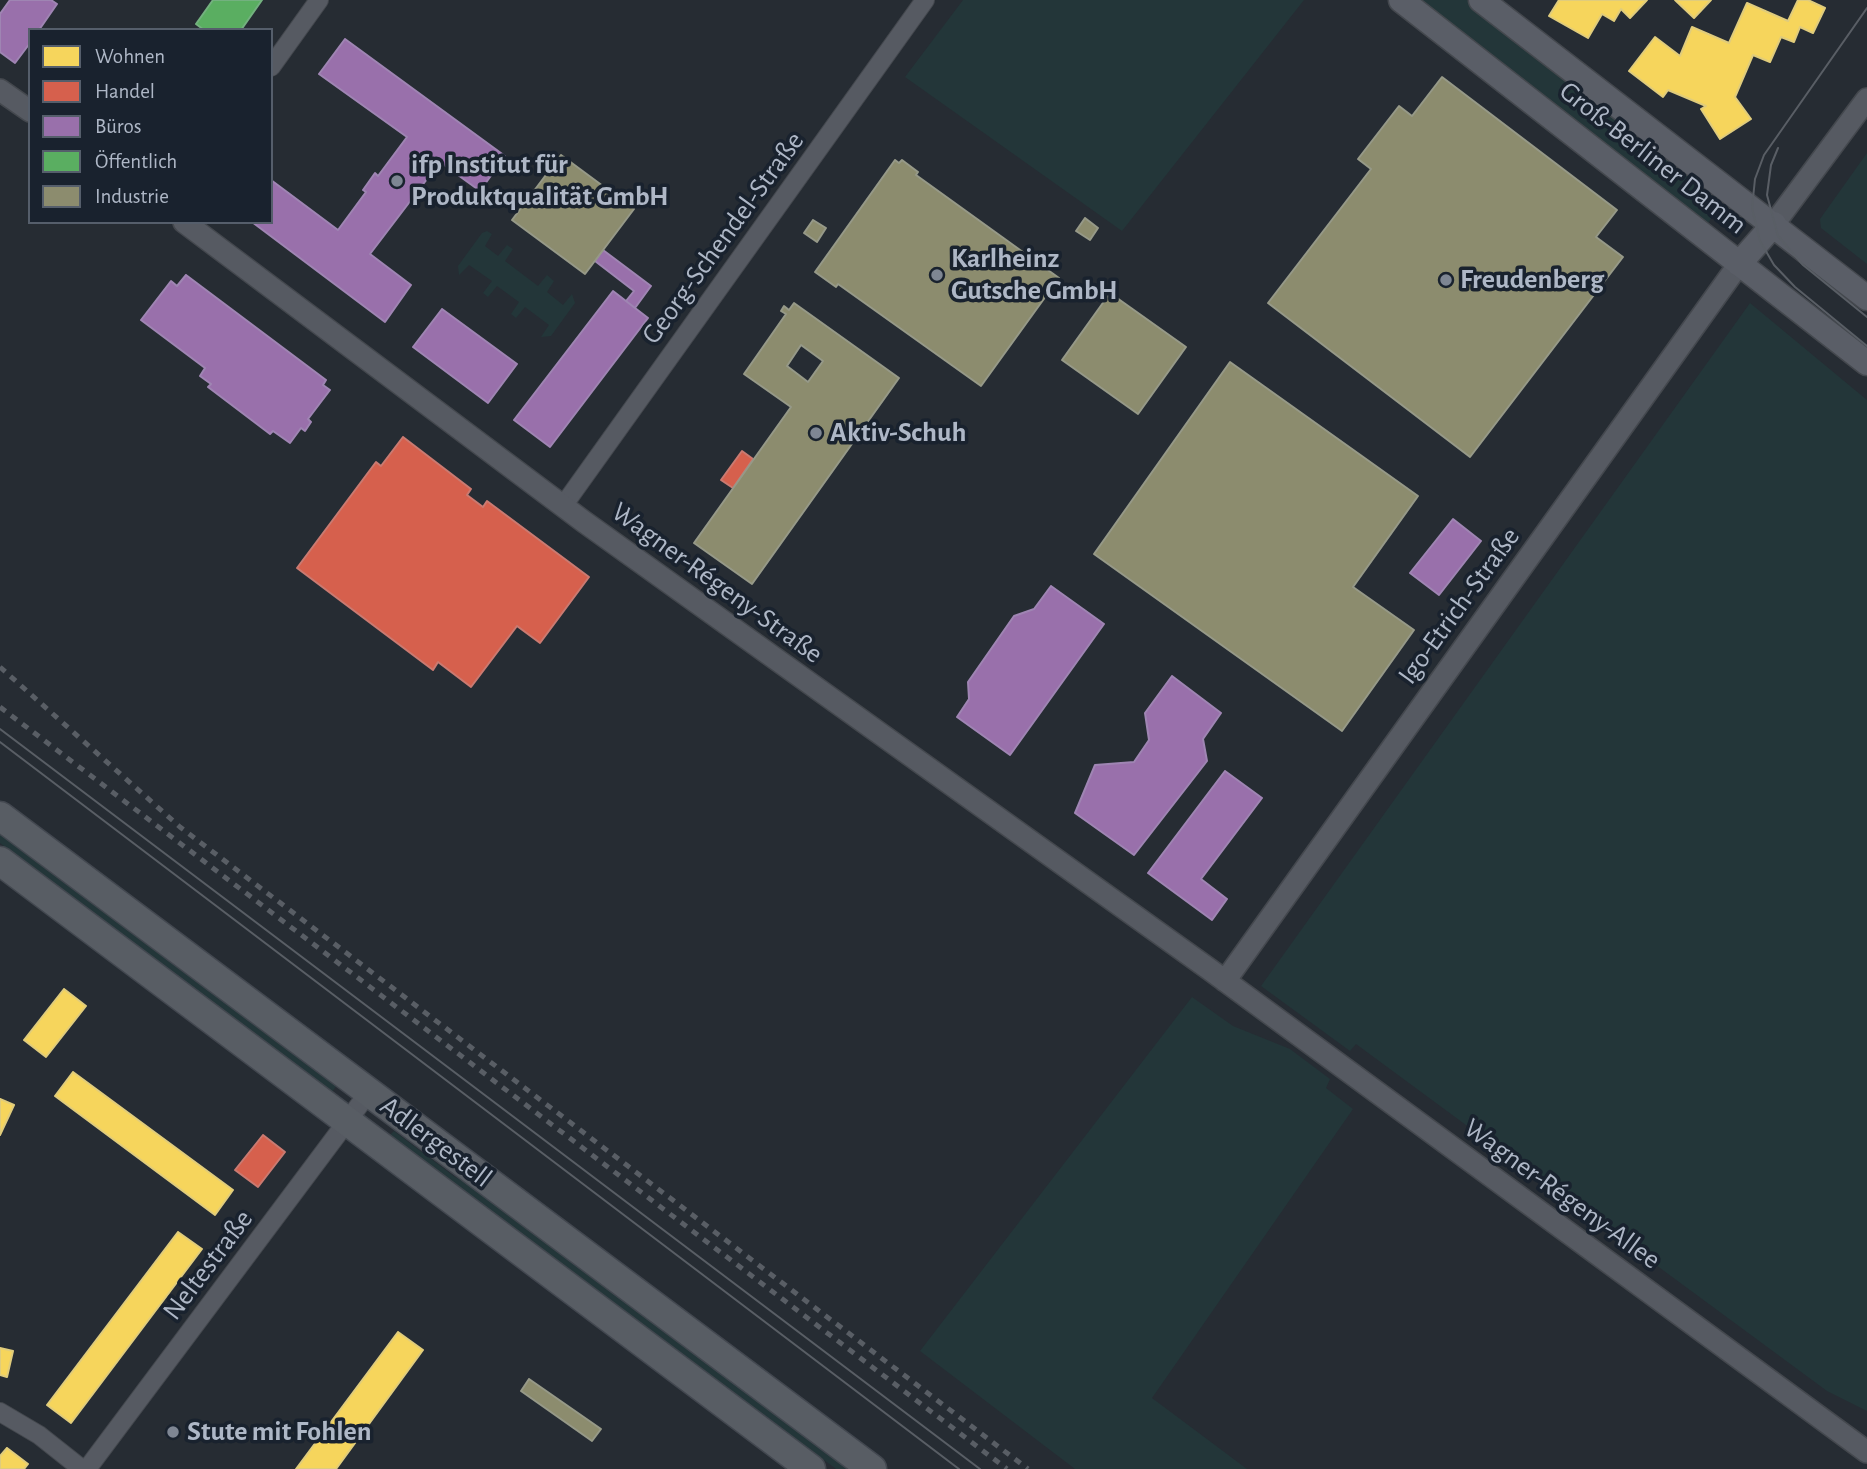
<!DOCTYPE html>
<meta charset="utf-8">
<style>
body{margin:0}
#map{position:relative;width:1867px;height:1469px;overflow:hidden;background:#262c33;font-family:"Alegreya Sans",sans-serif}
canvas{display:block}
.legend{position:absolute;left:28px;top:28px;width:245px;height:196px;box-sizing:border-box;background:#19222e;border:2px solid #555e6b;margin:0;padding:9px 12px;list-style:none;font-size:21px;color:#aeb7c6}
.legend li{display:flex;align-items:center;gap:14px;height:35px}
.legend b{width:35px;border:2px solid #555e6b}
</style>
<div id="map">
<canvas width="1867" height="1469"></canvas>
<ul class="legend">
<li><b style="height:19px;background:#f6d55c"></b>Wohnen</li>
<li><b style="height:19px;background:#d6604d"></b>Handel</li>
<li><b style="height:19px;background:#9970ab"></b>Büros</li>
<li><b style="height:19px;background:#5aae61"></b>Öffentlich</li>
<li><b style="height:19px;background:#8c8c6e"></b>Industrie</li>
</ul>
</div>
<script>
const context = document.querySelector('canvas').getContext('2d');
context.lineJoin = 'round';
function paint(path, color) {
  context.fillStyle = color;
  context.fill(path, 'evenodd');
}
function shape(rows) {
  const path = new Path2D();
  for (const r of rows) {
    path.moveTo(r[0], r[1]);
    for (let i = 2; i < r.length; i += 2) path.lineTo(r[i], r[i + 1]);
  }
  return path;
}
function strokePath(path, color, width, dash) {
  context.strokeStyle = color;
  context.lineWidth = width;
  context.lineCap = dash ? 'butt' : 'round';
  context.setLineDash(dash || []);
  context.stroke(path);
}
function write(font, color, halo, rows, align = 'center') {
  context.font = font + ' "Alegreya Sans",sans-serif';
  context.lineWidth = 7;
  context.setLineDash([]);
  context.textBaseline = 'middle';
  context.strokeStyle = halo;
  context.fillStyle = color;
  for (const [text, x, y, turn = 0] of rows) {
    context.save();
    context.translate(x, y);
    context.rotate((+turn || 0) * Math.PI / 180);
    context.textAlign = isNaN(turn) ? turn : align;
    if (halo) context.strokeText(text, 0, 0);
    context.fillText(text, 0, 0);
    context.restore();
  }
}
const green = shape([
 [963,0,1304,0,1122,231,905,77],
 [1412,0,1467,0,1724,197,1707,225],
 [1867,153,1867,264,1821,228,1820,219],
 [487,231,492,234,485,246,498,256,507,245,513,249,505,261,538,286,547,275,554,281,547,292,563,305,572,294,575,303,551,336,541,337,549,325,525,307,516,318,511,314,519,302,497,286,488,297,483,293,492,281,469,265,459,275,458,266,482,233],
 [1750,303,1867,400,1867,1411,1827,1391,1356,1044,1350,1051,1261,986],
 [0,833,339,1082,332,1092,0,843],
 [1192,997,1233,1026,1290,1049,1330,1079,1326,1088,1353,1109,1152,1398,1247,1469,1075,1469,920,1351],
 [394,1131,455,1177,486,1193,857,1469,836,1469,390,1135]
]);
const homes = shape([
 [1559,0,1647,0,1630,18,1621,9,1614,21,1602,14,1588,38,1549,16,1559,0],
 [1675,0,1711,0,1694,18,1675,0],
 [1798,0,1808,0,1825,8,1813,33,1800,27,1794,42,1781,37,1770,62,1753,55,1735,97,1751,119,1720,139,1701,109,1706,106,1668,90,1663,97,1629,71,1655,37,1680,56,1692,27,1729,43,1747,3,1788,21,1798,0],
 [64,989,86,1006,46,1057,24,1040,64,989],
 [73,1072,233,1190,215,1215,55,1096,73,1072],
 [0,1099,14,1105,0,1135,0,1099],
 [178,1232,202,1249,71,1423,47,1405,178,1232],
 [398,1332,423,1350,336,1469,296,1469,398,1332],
 [0,1348,13,1351,7,1377,0,1375,0,1348],
 [7,1448,28,1464,24,1469,0,1469,0,1456,7,1448]
]);
const shops = shape([
 [403,437,471,489,467,495,483,507,487,501,589,577,540,643,517,626,471,687,438,662,433,670,297,568,376,462,381,466,403,437],
 [742,451,753,459,733,488,721,480,742,451],
 [263,1135,285,1152,258,1187,235,1170,263,1135]
]);
const offices = shape([
 [10,0,51,0,57,4,39,30,30,30,30,43,15,63,0,52,0,14,10,0],
 [345,39,505,156,480,191,440,162,370,254,411,285,385,322,252,222,271,222,271,180,338,230,366,192,363,190,375,173,378,176,407,137,319,74,345,39],
 [603,250,651,286,635,308,626,301,634,291,595,261,603,250],
 [186,275,326,380,323,385,330,390,308,419,311,422,305,431,301,428,290,443,273,431,270,434,208,387,211,384,200,376,205,368,141,320,171,281,177,286,186,275],
 [613,291,648,318,550,447,514,420,613,291],
 [442,309,517,364,488,403,413,347,442,309],
 [1453,519,1481,541,1439,595,1410,573,1453,519],
 [1051,586,1104,624,1010,755,957,717,969,699,968,682,1014,616,1034,609,1051,586],
 [1172,676,1221,713,1203,739,1207,761,1134,855,1075,813,1095,765,1134,762,1149,740,1145,713,1172,676],
 [1225,771,1262,798,1201,879,1227,899,1212,920,1148,873,1225,771]
]);
const public = shape([
 [213,0,262,0,241,30,204,30,196,24,213,0]
]);
const industry = shape([
 [1442,77,1617,210,1596,237,1623,257,1470,457,1268,303,1371,169,1358,159,1399,106,1412,116,1442,77],
 [561,155,634,209,585,274,512,220,561,155],
 [895,160,899,163,902,160,918,172,916,175,1059,278,981,386,838,284,836,287,815,272,895,160],
 [1085,218,1098,228,1090,240,1076,231,1085,218],
 [813,220,826,228,817,242,804,233,813,220],
 [1110,293,1186,347,1138,414,1062,360,1110,293],
 [794,303,899,378,752,584,694,543,791,407,744,374,786,314,781,311,784,306,789,310,794,303],
 [801,345,823,361,808,382,787,366,801,345],
 [1230,362,1418,496,1353,587,1414,630,1342,731,1094,554,1230,362],
 [529,1379,601,1429,592,1441,521,1391,529,1379]
]);
const minor = shape([
 [271,67,319,0],
 [563,506,925,0],
 [0,1412,39,1435,82,1469],
 [87,1469,369,1092]
]);
const tertiary = shape([
 [0,90,30,111],
 [184,222,583,521,1209,969,1867,1452],
 [1774,224,1867,99],
 [1225,981,1739,264]
]);
const secondary = shape([
 [1401,0,1867,363],
 [1481,0,1867,298],
 [1739,264,1774,224]
]);
const primary = shape([
 [0,816,872,1469],
 [0,861,811,1469]
]);
const tram = shape([
 [1867,8,1764,155,1755,179,1752,208,1760,241,1774,265,1795,287,1867,346],
 [1778,148,1771,165,1767,195,1778,236,1803,265,1867,317],
 [0,729,980,1469],
 [0,742,959,1469]
]);
const rail = shape([
 [0,667,180,827,1028,1469],
 [0,707,1007,1469]
]);
const markers = [
 [397,181,7,"#7e8693"],
 [937,275,7,"#7e8693"],
 [1446,280,7,"#7e8693"],
 [816,433,7,"#7e8693"],
 [173,1432,7,"#7e8693"]
];
const streetNames = [
 ["Groß-Berliner Damm",1653,158,38],
 ["Georg-Schendel-Straße",723,238,-54],
 ["Wagner-Régeny-Straße",717,583,36],
 ["Igo-Etrich-Straße",1459,606,-54],
 ["Adlergestell",436,1142,37],
 ["Wagner-Régeny-Allee",1562,1194,36],
 ["Neltestraße",208,1265,-53]
];
const poiNames = [
 ["ifp Institut für",411,165],
 ["Produktqualität GmbH",411,197],
 ["Karlheinz",951,259],
 ["Gutsche GmbH",951,291],
 ["Freudenberg",1460,280],
 ["Aktiv-Schuh",830,433],
 ["Stute mit Fohlen",187,1432]
];
paint(green, '#233639');
paint(homes, '#f6d55c');
strokePath(homes, '#e0cc7c', 2);
paint(shops, '#d6604d');
strokePath(shops, '#ca7a71', 2);
paint(offices, '#9970ab');
strokePath(offices, '#9f85b3', 2);
paint(public, '#5aae61');
strokePath(public, '#73b17f', 2);
paint(industry, '#8c8c6e');
strokePath(industry, '#969988', 2);
strokePath(minor, '#44484e', 20);
strokePath(tertiary, '#44484e', 24);
strokePath(secondary, '#44484e', 27);
strokePath(primary, '#434850', 31);
strokePath(minor, '#565a62', 18);
strokePath(tertiary, '#565a62', 21);
strokePath(secondary, '#5a5e67', 24);
strokePath(primary, '#585d64', 28);
strokePath(tram, '#595e65', 2);
strokePath(rail, '#595e65', 5, [7, 7]);
for (const [x, y, r, color] of markers) {
  const dot = new Path2D();
  dot.arc(x, y, r, 0, 2 * Math.PI);
  context.fillStyle = color;
  context.fill(dot);
  strokePath(dot, '#19222e', 2.5);
}
write('28px', '#aeb7c6', '#19222e', streetNames);
write('bold 28px', '#aeb7c6', '#19222e', poiNames, 'left');
</script>
